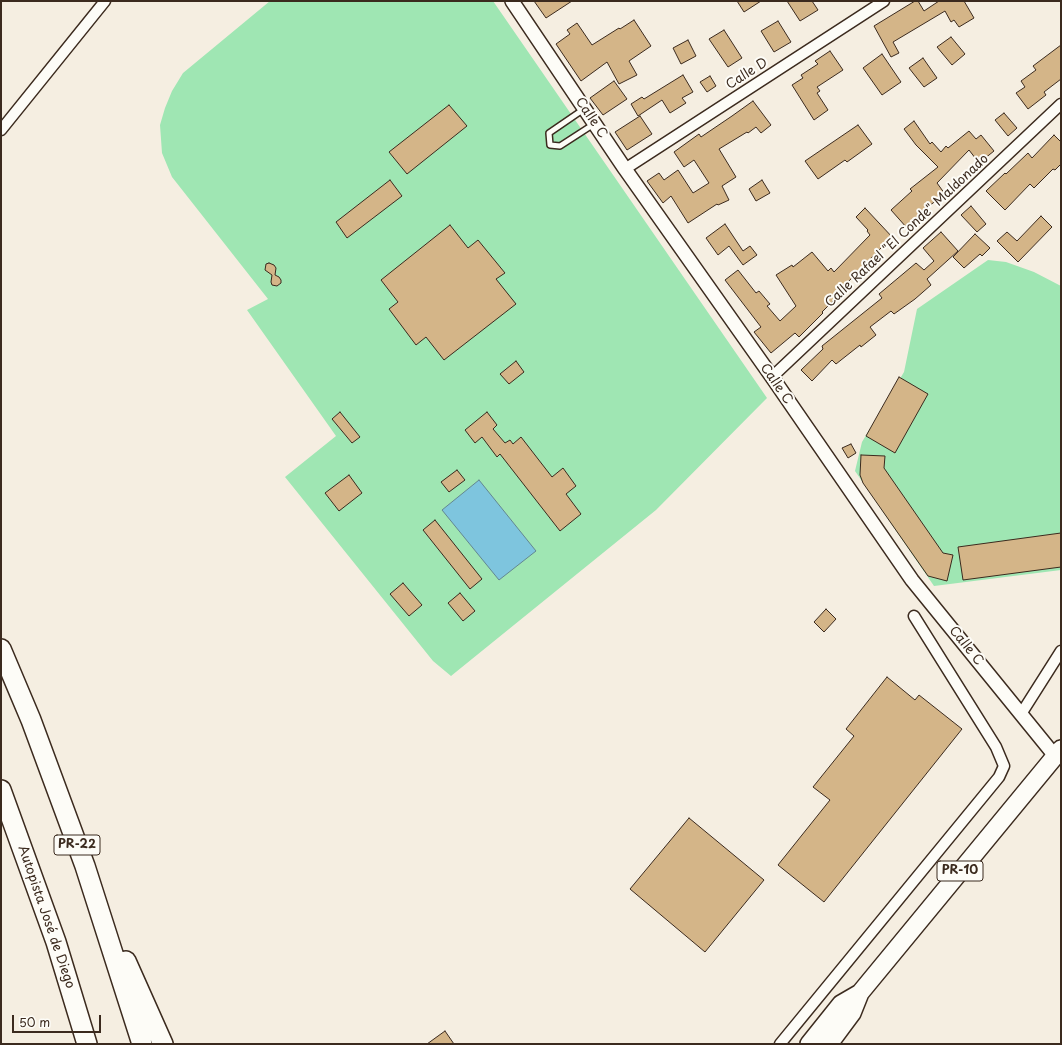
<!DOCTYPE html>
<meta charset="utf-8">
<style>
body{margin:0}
#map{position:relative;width:1062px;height:1045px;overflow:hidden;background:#f5eee1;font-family:"Playpen Sans",sans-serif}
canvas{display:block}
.frame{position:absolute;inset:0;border:2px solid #3b2a1e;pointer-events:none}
.scale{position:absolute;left:12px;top:1015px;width:89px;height:18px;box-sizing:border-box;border:2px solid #3b2a1e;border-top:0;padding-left:5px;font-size:12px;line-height:14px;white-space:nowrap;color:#3b2a1e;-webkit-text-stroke:3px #fdfcf7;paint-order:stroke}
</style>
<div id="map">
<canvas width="1062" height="1045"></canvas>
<div class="frame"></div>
<div class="scale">50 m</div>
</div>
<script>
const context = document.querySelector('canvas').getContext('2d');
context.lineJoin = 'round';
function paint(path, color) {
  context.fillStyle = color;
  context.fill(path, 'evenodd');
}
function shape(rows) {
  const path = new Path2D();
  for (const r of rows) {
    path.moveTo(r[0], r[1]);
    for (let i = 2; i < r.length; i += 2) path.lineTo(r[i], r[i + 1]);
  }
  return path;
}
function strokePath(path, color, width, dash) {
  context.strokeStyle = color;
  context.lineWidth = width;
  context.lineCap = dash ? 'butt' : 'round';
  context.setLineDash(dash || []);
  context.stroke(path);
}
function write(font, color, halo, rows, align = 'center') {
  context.font = font + ' "Playpen Sans",sans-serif';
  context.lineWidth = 4;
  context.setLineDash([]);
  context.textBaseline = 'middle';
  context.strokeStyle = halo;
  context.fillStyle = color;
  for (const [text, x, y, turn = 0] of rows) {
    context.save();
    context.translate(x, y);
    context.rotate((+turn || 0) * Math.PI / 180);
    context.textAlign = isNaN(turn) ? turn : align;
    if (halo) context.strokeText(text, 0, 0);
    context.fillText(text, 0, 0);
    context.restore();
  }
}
const green = shape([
 [270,1,493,1,767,398,656,510,451,676,433,661,285,477,336,436,247,310,268,299,172,177,162,153,160,125,165,108,172,91,183,73],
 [988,260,1006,262,1034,272,1061,286,1061,570,934,586,855,471,862,442,904,372,917,309]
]);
const water = shape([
 [479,480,536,551,499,580,442,510,479,480]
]);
const building = shape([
 [534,1,572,1,546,18,534,1],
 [737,1,761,1,744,12,737,1],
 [787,1,812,1,818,10,800,21,787,1],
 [915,1,918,1,924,11,939,1,964,1,974,18,959,27,954,20,951,22,945,11,893,42,899,53,891,57,874,26,915,1],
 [634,20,651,46,629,61,637,75,619,84,607,62,581,81,556,44,570,34,567,30,577,23,592,45,619,28,620,29,634,20],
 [778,21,791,42,774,52,761,31,778,21],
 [724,30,742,58,728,67,709,39,724,30],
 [951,37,965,54,952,65,937,47,951,37],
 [688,40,696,56,681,64,673,48,688,40],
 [1061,45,1061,79,1044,92,1046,95,1028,109,1016,93,1025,87,1021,81,1036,70,1033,66,1061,45],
 [830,51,843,70,817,87,820,91,817,93,828,110,814,120,792,85,803,78,801,75,818,64,815,61,830,51],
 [882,54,901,82,882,95,863,68,882,54],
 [923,58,937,78,924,87,909,68,923,58],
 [683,75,693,92,682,98,686,103,670,113,662,100,638,116,631,104,642,97,644,99,683,75],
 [710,76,716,86,707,92,700,82,710,76],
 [614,81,627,99,603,115,590,98,614,81],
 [753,101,771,125,761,133,756,127,748,133,747,132,719,149,736,177,722,186,729,200,718,205,717,204,688,223,671,196,663,203,647,181,659,173,664,180,678,170,693,193,709,183,694,160,684,167,674,152,699,134,701,137,732,116,753,101],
 [449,105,467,126,407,174,389,152,449,105],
 [1004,113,1017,128,1008,136,995,120,1004,113],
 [640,116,652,134,627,150,615,132,640,116],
 [914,121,930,144,932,142,941,152,946,146,948,148,969,131,976,139,981,135,994,151,979,163,969,150,937,183,945,194,921,212,923,214,907,228,891,210,912,191,910,189,938,167,916,145,904,129,914,121],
 [858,125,872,144,847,162,845,160,818,179,805,161,858,125],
 [1054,135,1061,142,1061,164,1055,170,1053,169,1034,188,1030,184,1005,210,986,191,1005,173,1006,174,1028,153,1032,158,1054,135],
 [390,180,402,196,347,238,336,222,390,180],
 [762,180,770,193,756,201,749,189,762,180],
 [971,206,986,224,977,232,961,215,971,206],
 [865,208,894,239,883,249,882,247,846,284,848,286,822,312,823,313,799,337,795,333,771,353,754,332,761,327,725,280,738,270,756,293,759,291,770,304,767,306,780,321,796,306,776,275,792,265,793,267,812,252,828,271,831,268,834,272,870,235,867,231,868,230,856,217,865,208],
 [1041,216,1052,227,1018,262,997,241,1007,232,1017,241,1041,216],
 [725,224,743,251,750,246,757,255,743,265,729,246,718,255,706,238,725,224],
 [450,225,468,248,478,240,505,273,496,279,516,304,444,360,426,337,416,345,389,309,398,302,381,280,450,225],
 [941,232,958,251,927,279,931,285,915,299,894,314,891,311,870,327,876,335,861,347,860,345,836,364,832,360,812,381,801,370,823,349,822,346,882,298,879,294,916,263,924,270,934,261,923,248,941,232],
 [975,234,990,248,982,256,980,254,964,268,953,257,975,234],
 [269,263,274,265,276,268,275,275,279,277,281,280,281,283,277,286,272,285,271,282,272,275,265,270,266,264,269,263],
 [516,361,524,372,509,384,500,374,516,361],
 [899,377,928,394,895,453,866,436,899,377],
 [340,412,360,437,352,443,332,419,340,412],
 [487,412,497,425,493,429,505,443,510,440,513,444,521,437,552,477,563,468,576,486,566,494,581,514,560,531,500,454,497,457,482,437,475,443,465,430,487,412],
 [851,444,856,453,848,458,842,448,851,444],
 [861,455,885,456,884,468,943,553,953,555,947,581,928,576,863,483,860,475,861,455],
 [457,470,465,480,449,492,441,482,457,470],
 [349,475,362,493,339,511,325,493,349,475],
 [435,520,482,579,470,589,423,530,435,520],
 [1061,533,1061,567,963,580,958,547,1061,533],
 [403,583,422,605,409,616,390,594,403,583],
 [460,593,475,611,463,621,448,603,460,593],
 [826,609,836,619,824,632,814,622,826,609],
 [887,677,915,700,919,695,962,729,824,902,778,865,830,800,813,787,854,736,846,729,887,677],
 [689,818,764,880,705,952,630,889,689,818],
 [445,1031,454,1044,427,1044,445,1031]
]);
const service = shape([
 [584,109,549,133,550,145,560,146,594,124]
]);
const minor = shape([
 [1,130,105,1],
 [625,169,884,1],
 [772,377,1061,104],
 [1021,714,1061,651],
 [780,1044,999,777,1004,766,996,747,914,616]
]);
const tertiary = shape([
 [512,1,625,169,772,377,912,580,1055,756]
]);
const primary = shape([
 [809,1044,841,1004,860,993],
 [829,1044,852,1013,860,993,1061,749]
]);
const motorway = shape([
 [1,649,31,720,85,866,142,1044],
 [1,790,56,942,87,1044],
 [126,961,163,1044]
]);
const shields = [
 [77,845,46],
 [960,871,46]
];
const shieldNames = [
 ["PR-22",77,845],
 ["PR-10",960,871]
];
const streetNames = [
 ["Calle D",747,74,-33],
 ["Calle C",591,118,56],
 ["Calle Rafael \"El Conde\" Maldonado",907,231,-43],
 ["Calle C",776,384,55],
 ["Calle C",966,646,51],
 ["Autopista José de Diego",46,917,71]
];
paint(green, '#9fe6b3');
paint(water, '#7ec5de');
strokePath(water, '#638791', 1);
paint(building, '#d4b588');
strokePath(building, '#3b2a1e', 1);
strokePath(service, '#3b2a1e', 8);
strokePath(minor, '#3b2a1e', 13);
strokePath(tertiary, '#3b2a1e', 16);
strokePath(primary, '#3b2a1e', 20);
strokePath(motorway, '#3b2a1e', 22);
strokePath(service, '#fdfcf7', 5);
strokePath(minor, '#fdfcf7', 10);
strokePath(tertiary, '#fdfcf7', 13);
strokePath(primary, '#fdfcf7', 17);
strokePath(motorway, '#fdfcf7', 19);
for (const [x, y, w] of shields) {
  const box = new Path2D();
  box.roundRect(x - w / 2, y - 10, w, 20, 3);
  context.fillStyle = '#fdfcf7';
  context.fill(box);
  strokePath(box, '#3b2a1e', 1);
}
write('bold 12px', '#3b2a1e', null, shieldNames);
write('13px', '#3b2a1e', '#fdfcf7', streetNames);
</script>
